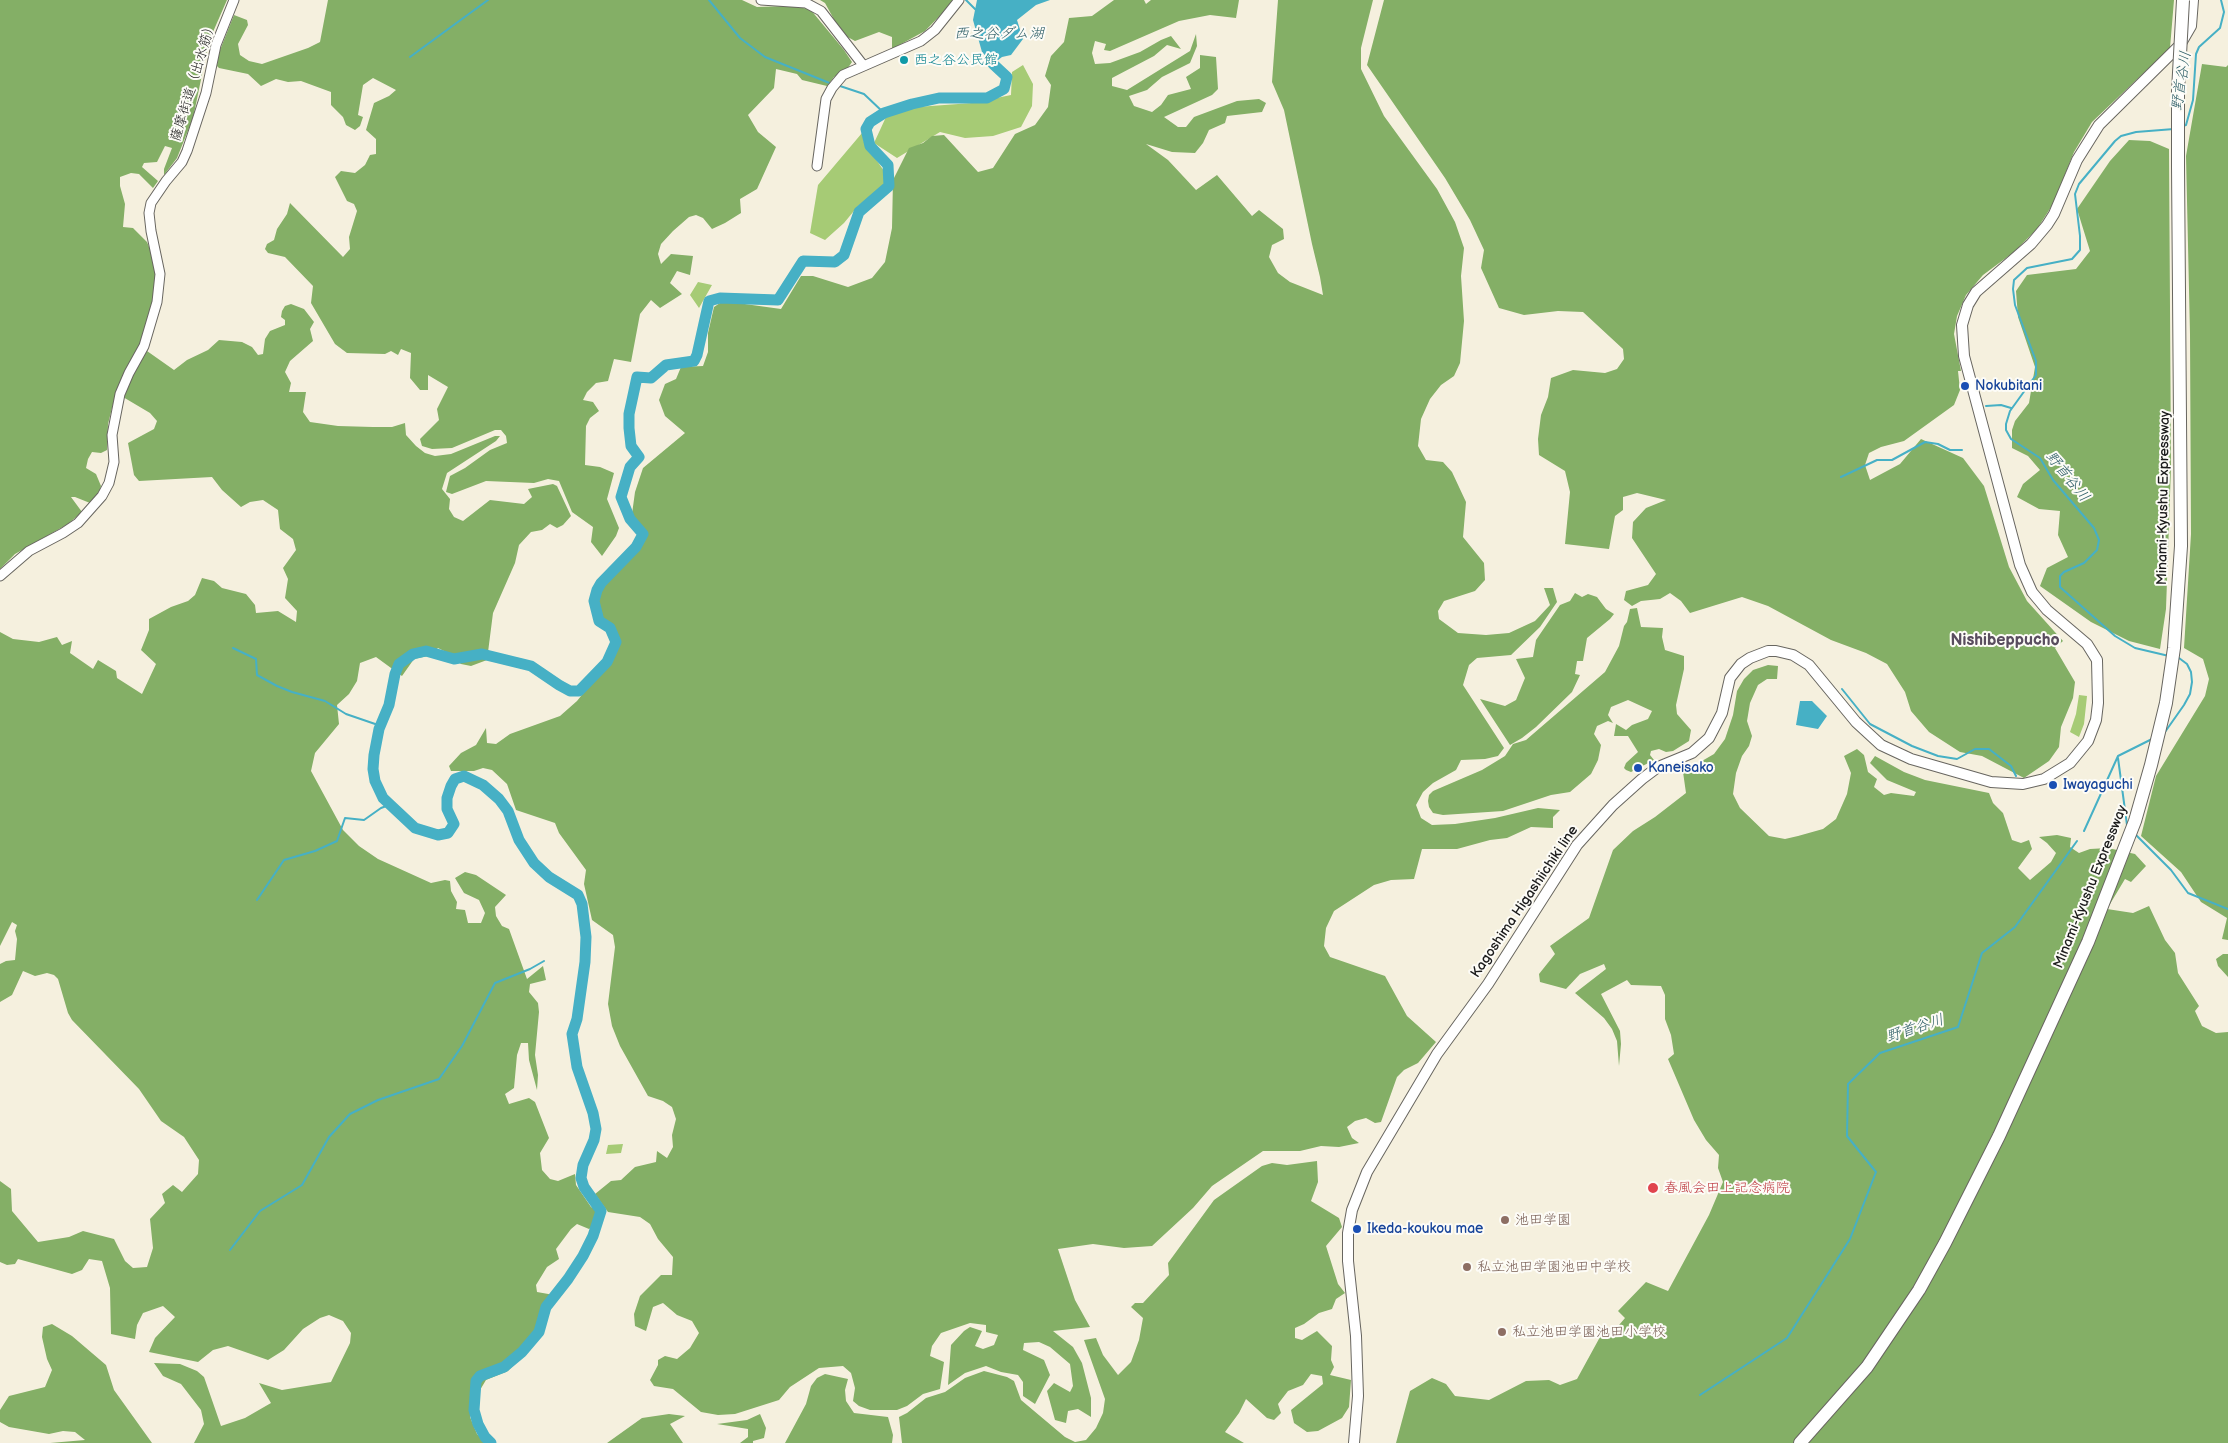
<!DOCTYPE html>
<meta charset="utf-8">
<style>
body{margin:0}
canvas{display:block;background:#f5f0de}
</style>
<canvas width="2228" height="1443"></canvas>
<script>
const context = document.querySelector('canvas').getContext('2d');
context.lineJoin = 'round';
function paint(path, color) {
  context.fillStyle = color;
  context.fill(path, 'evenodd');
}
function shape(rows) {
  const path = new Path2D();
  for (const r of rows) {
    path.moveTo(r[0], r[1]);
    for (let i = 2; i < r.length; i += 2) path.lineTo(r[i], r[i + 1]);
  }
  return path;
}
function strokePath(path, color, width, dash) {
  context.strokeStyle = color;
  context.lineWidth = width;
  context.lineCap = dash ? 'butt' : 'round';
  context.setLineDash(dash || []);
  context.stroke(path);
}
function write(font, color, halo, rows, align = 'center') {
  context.font = font + ' "Balsamiq Sans","Klee One",sans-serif';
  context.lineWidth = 4;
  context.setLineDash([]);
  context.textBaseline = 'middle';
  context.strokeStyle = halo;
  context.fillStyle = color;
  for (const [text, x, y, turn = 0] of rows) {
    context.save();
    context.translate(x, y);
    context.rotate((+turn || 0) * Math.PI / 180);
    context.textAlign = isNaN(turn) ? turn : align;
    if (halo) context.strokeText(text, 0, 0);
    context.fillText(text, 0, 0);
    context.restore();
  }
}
const green = shape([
 [1023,65,1033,84,1032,106,1021,127,993,136,965,138,940,132,897,158,874,143,886,117,917,107,972,103,1011,95,1012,72],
 [862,133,864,142,884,171,886,184,858,206,844,223,825,240,810,233,818,185],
 [698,282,712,285,699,308,690,295],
 [2079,695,2087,696,2084,724,2079,737,2070,732,2076,714],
 [623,1144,621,1153,606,1154,608,1145]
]);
const forest = shape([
 [0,0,227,0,209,41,193,118,177,158,164,175,164,169,172,148,165,146,157,162,144,163,142,167,158,181,153,188,139,174,131,173,120,177,120,186,125,204,123,227,133,228,147,242,154,259,156,277,153,302,139,347,116,392,108,424,107,450,101,453,92,452,88,459,86,468,96,474,101,486,100,490,90,503,75,497,71,497,82,512,68,524,15,554,0,569],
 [328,0,742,0,757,7,788,6,810,9,844,50,852,62,845,72,834,77,827,86,802,80,797,74,776,69,774,88,748,115,758,132,776,147,757,189,740,199,741,213,725,223,712,229,703,218,696,215,689,217,673,231,661,244,658,254,661,264,671,254,693,256,690,275,677,271,670,283,682,294,660,308,651,300,640,314,631,362,614,359,608,381,596,383,587,392,583,400,593,402,599,411,590,418,586,426,585,465,600,467,614,473,607,499,619,528,616,536,602,556,591,542,593,527,572,512,559,481,548,479,534,483,486,481,452,494,446,492,450,476,465,468,490,450,507,443,506,436,501,430,495,430,452,448,432,449,422,446,420,439,439,420,437,409,448,387,428,375,428,390,420,390,410,378,411,353,401,349,398,355,391,351,385,354,347,353,335,344,311,303,313,286,285,257,268,253,265,249,267,244,274,240,277,229,287,214,290,203,343,257,350,249,349,237,357,211,354,204,347,201,335,177,341,171,355,173,365,165,370,155,376,154,376,139,366,130,374,103,389,96,396,90,373,78,363,85,358,115,363,117,360,126,355,130,346,125,343,117,331,105,331,92,301,81,288,82,276,79,261,86,248,74,219,68,217,66,218,55,234,15,247,20,248,25,238,44,240,55,249,61,262,64,308,48,320,42],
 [820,0,955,0,925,31,892,49,892,37,879,32,855,41,842,34,825,3],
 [1114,0,1144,0,1146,4,1151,0,1239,0,1236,18,1210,15,1179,21,1110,51,1104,50,1106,44,1095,41,1092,53,1095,64,1110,63,1140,52,1161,40,1171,36,1181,49,1167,45,1154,56,1112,78,1112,86,1127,90,1190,51,1196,34,1197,46,1190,63,1162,77,1147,90,1129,96,1134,106,1152,112,1161,105,1168,95,1191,89,1186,77,1200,68,1200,55,1216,57,1218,89,1212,95,1164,117,1178,127,1186,127,1194,117,1237,101,1259,99,1266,103,1262,112,1227,116,1225,123,1209,130,1203,143,1195,153,1172,152,1146,144,1168,160,1196,190,1217,175,1252,216,1259,210,1283,229,1284,239,1272,245,1269,257,1278,273,1290,282,1323,295,1320,277,1312,244,1284,110,1272,82,1278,0,1373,0,1361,48,1361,69,1384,116,1437,189,1455,222,1464,248,1461,276,1464,321,1460,363,1454,376,1441,385,1430,399,1421,419,1418,446,1426,460,1443,462,1452,472,1466,502,1463,537,1484,563,1485,580,1475,591,1444,601,1438,611,1439,619,1458,633,1486,635,1509,633,1535,621,1550,605,1544,588,1553,588,1557,602,1540,627,1511,655,1477,658,1469,665,1463,685,1504,748,1498,756,1485,759,1461,760,1456,770,1433,783,1423,792,1416,805,1421,818,1432,825,1455,824,1495,818,1538,808,1560,810,1553,817,1553,828,1531,827,1507,838,1490,840,1457,849,1422,849,1414,879,1391,880,1374,885,1334,911,1326,928,1324,946,1330,957,1385,976,1407,1016,1436,1042,1418,1063,1404,1070,1397,1077,1381,1122,1375,1123,1366,1118,1355,1121,1347,1127,1352,1138,1359,1143,1339,1147,1321,1146,1300,1151,1263,1151,1212,1186,1193,1208,1152,1246,1124,1248,1093,1244,1058,1249,1075,1300,1090,1327,1053,1331,1073,1347,1082,1363,1091,1398,1091,1417,1078,1409,1068,1411,1066,1423,1055,1420,1047,1391,1054,1383,1070,1392,1073,1386,1070,1364,1050,1347,1039,1342,1024,1343,1023,1350,1044,1360,1050,1375,1035,1404,1023,1396,1023,1382,1018,1375,1001,1372,986,1366,965,1373,948,1385,951,1345,964,1331,970,1327,982,1331,975,1346,983,1349,994,1345,998,1335,986,1332,986,1325,970,1323,941,1333,932,1346,930,1356,944,1362,940,1389,923,1394,907,1406,897,1410,870,1410,859,1406,853,1401,855,1388,851,1373,843,1366,819,1368,790,1387,779,1400,735,1414,718,1415,701,1412,673,1389,654,1386,650,1380,658,1365,658,1360,665,1356,677,1359,690,1348,699,1333,692,1321,677,1315,663,1303,653,1307,646,1331,635,1326,634,1314,640,1296,661,1275,672,1275,673,1257,658,1239,650,1224,640,1217,608,1212,595,1194,611,1181,621,1180,635,1167,656,1162,657,1151,667,1158,673,1147,672,1135,676,1119,672,1107,663,1101,648,1096,620,1046,612,1026,608,1004,615,947,613,935,592,920,584,884,586,870,559,833,555,823,516,810,507,784,492,770,483,768,474,771,451,771,449,766,461,753,476,745,486,728,487,743,496,744,510,734,560,716,577,701,614,655,621,641,614,628,598,617,591,605,591,595,599,579,617,564,639,538,641,528,632,514,635,492,643,468,685,433,665,416,659,400,665,384,676,379,681,367,703,366,708,352,708,333,714,307,723,301,781,309,801,276,813,276,848,287,872,278,885,262,892,228,893,180,909,148,923,143,932,136,944,135,978,172,993,168,1015,134,1035,125,1048,107,1051,85,1045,76,1051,56,1064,42,1069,18,1092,16],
 [1384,0,2174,0,2170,48,2092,122,2074,152,2053,204,2037,229,2014,252,1983,275,1966,295,1957,316,1954,334,1961,371,1958,371,1960,390,1954,405,1904,441,1881,447,1869,453,1865,465,1870,480,1900,464,1921,439,1963,458,1984,486,2009,567,2027,601,2063,641,2055,648,2075,682,2073,698,2061,727,2059,747,2049,761,2024,778,1982,756,1960,752,1929,732,1911,711,1905,692,1887,664,1866,653,1831,640,1768,606,1742,597,1690,613,1681,601,1670,593,1660,599,1641,601,1632,606,1624,600,1626,591,1648,585,1656,574,1632,538,1633,522,1646,508,1666,500,1637,493,1623,497,1623,510,1615,516,1609,549,1565,544,1570,492,1565,471,1539,455,1538,439,1541,415,1548,397,1551,378,1573,370,1605,373,1617,369,1624,359,1623,349,1583,312,1558,311,1524,315,1499,308,1481,268,1484,250,1470,220,1445,178,1367,65],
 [2202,64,2226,67,2228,65,2228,940,2222,939,2227,918,2201,902,2181,872,2141,836,2156,776,2205,696,2209,679,2203,659,2184,648,2191,534,2190,334,2186,156],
 [2129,140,2150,141,2169,149,2171,467,2166,609,2160,649,2129,641,2091,622,2040,586,2047,568,2068,557,2058,535,2060,511,2039,509,2017,497,2023,484,2040,470,2028,456,2012,448,2012,430,2015,421,2029,403,2035,367,2018,317,2016,291,2027,275,2076,269,2090,251,2077,209,2110,161],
 [291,304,304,309,314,322,310,329,313,341,290,361,285,372,291,383,289,392,306,392,303,412,310,422,338,426,373,427,392,427,405,423,406,435,416,446,425,453,435,456,451,454,495,436,500,436,496,441,447,473,442,489,450,499,449,509,454,517,463,521,490,500,524,504,532,497,528,489,553,484,557,486,571,516,563,525,557,528,550,524,542,530,531,532,519,545,515,563,493,613,487,660,471,666,461,664,448,653,438,648,428,656,414,659,402,676,376,657,360,663,357,681,349,694,337,705,339,724,315,753,311,771,343,830,359,846,378,859,431,883,445,880,450,881,451,891,457,902,456,909,465,910,468,923,481,923,485,913,479,900,464,893,455,878,465,872,476,875,506,895,495,907,496,916,502,926,509,929,527,979,543,966,546,980,530,984,529,992,538,1003,539,1012,535,1055,538,1075,537,1090,529,1060,528,1043,521,1043,517,1055,514,1088,505,1094,509,1104,529,1098,535,1102,549,1138,540,1153,542,1170,550,1179,558,1181,575,1174,576,1185,591,1207,598,1211,599,1222,589,1229,577,1224,571,1229,556,1249,559,1259,547,1267,536,1285,537,1292,554,1295,547,1310,542,1334,508,1371,486,1380,471,1405,470,1417,477,1434,486,1443,194,1443,204,1424,201,1410,181,1384,163,1376,154,1363,180,1364,197,1371,204,1377,221,1426,245,1418,271,1403,259,1383,282,1390,331,1382,350,1343,351,1333,343,1321,329,1315,320,1318,303,1329,284,1350,268,1360,228,1346,213,1350,198,1362,149,1352,155,1338,175,1317,163,1306,143,1313,137,1325,135,1339,111,1334,110,1288,102,1261,89,1259,82,1270,72,1274,18,1259,15,1264,7,1265,0,1262,0,1181,11,1189,12,1211,38,1242,69,1237,83,1231,114,1239,125,1261,133,1268,147,1267,153,1248,150,1219,165,1203,162,1194,173,1185,182,1192,198,1174,199,1160,184,1137,161,1121,139,1089,72,1020,68,1013,58,979,54,975,47,973,35,976,23,971,12,995,0,1002,0,964,6,961,15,960,17,939,15,931,17,925,12,922,0,946,0,632,13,639,39,642,57,637,62,645,72,641,70,653,93,669,98,660,116,671,117,678,142,694,156,664,141,650,149,630,149,619,171,607,188,601,195,595,202,578,214,581,222,588,246,594,255,605,256,613,278,611,296,622,297,611,285,598,288,579,283,568,296,550,293,539,280,529,278,510,263,500,250,502,241,507,222,490,212,477,139,481,134,475,128,443,154,429,157,421,150,413,123,397,131,376,147,351,174,370,187,360,208,350,219,340,242,342,252,347,258,355,263,354,265,339,270,331,285,325,285,320,281,317,282,311,285,306],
 [1575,593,1582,597,1588,594,1597,597,1606,609,1614,614,1610,619,1587,638,1583,661,1577,661,1575,674,1580,675,1572,692,1536,727,1522,738,1510,745,1480,699,1505,706,1516,700,1525,678,1516,659,1533,657,1536,640,1560,605,1570,601],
 [1637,608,1641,627,1663,628,1662,637,1665,650,1684,656,1684,669,1676,705,1677,714,1691,730,1689,741,1673,751,1666,752,1659,749,1651,751,1650,755,1654,760,1631,772,1626,770,1624,768,1626,763,1638,752,1628,736,1614,736,1616,724,1626,730,1632,725,1648,719,1652,711,1628,700,1611,707,1608,715,1613,723,1608,721,1597,726,1594,734,1601,745,1598,760,1591,774,1570,792,1551,795,1503,811,1443,815,1433,813,1429,807,1428,801,1429,795,1433,791,1482,770,1505,756,1513,744,1526,740,1605,672,1619,646,1624,626,1627,622,1630,609],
 [1768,665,1778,666,1777,679,1767,679,1758,685,1750,703,1747,721,1752,736,1749,746,1742,756,1736,773,1733,794,1740,808,1769,836,1785,839,1798,836,1823,829,1836,819,1847,794,1851,773,1844,756,1857,749,1864,755,1868,772,1877,779,1874,787,1884,795,1891,793,1914,796,1916,792,1887,780,1870,763,1875,756,1904,772,1925,780,1989,793,1993,803,2003,813,2012,840,2021,843,2029,840,2032,849,2018,868,2030,880,2051,862,2056,853,2047,843,2039,837,2057,835,2071,838,2070,847,2079,853,2090,849,2108,848,2135,854,2146,866,2131,882,2125,879,2107,909,2133,913,2149,906,2165,940,2175,953,2178,973,2199,1006,2195,1011,2202,1026,2216,1033,2228,1032,2228,1443,1396,1443,1410,1391,1432,1378,1446,1384,1455,1396,1489,1400,1526,1381,1549,1380,1560,1385,1577,1379,1600,1337,1614,1331,1625,1318,1618,1311,1646,1282,1668,1291,1709,1215,1723,1182,1718,1168,1719,1155,1706,1140,1694,1120,1668,1059,1674,1054,1671,1035,1665,1019,1665,995,1661,986,1631,985,1627,980,1601,994,1620,1031,1621,1044,1619,1066,1617,1041,1612,1029,1604,1018,1575,993,1606,969,1604,964,1580,974,1566,989,1540,982,1539,974,1555,954,1550,946,1589,918,1613,850,1633,831,1655,817,1686,793,1683,772,1714,754,1725,739,1733,715,1737,691,1744,679,1753,670],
 [2223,954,2228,954,2228,977,2218,966,2216,959],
 [1317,1161,1318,1182,1311,1201,1339,1218,1342,1227,1326,1246,1338,1284,1345,1293,1336,1299,1332,1309,1319,1313,1304,1324,1295,1328,1295,1338,1302,1340,1317,1331,1332,1346,1331,1360,1334,1367,1330,1375,1351,1380,1349,1407,1342,1418,1318,1431,1307,1432,1294,1423,1291,1410,1323,1384,1322,1376,1311,1374,1303,1385,1288,1391,1278,1404,1281,1413,1274,1420,1267,1418,1246,1399,1239,1413,1225,1432,1244,1443,902,1443,899,1417,907,1413,926,1398,945,1392,965,1378,984,1371,1007,1377,1014,1381,1021,1400,1065,1437,1075,1442,1086,1440,1096,1428,1103,1413,1105,1399,1084,1340,1096,1338,1103,1355,1118,1375,1131,1362,1139,1340,1143,1318,1131,1307,1135,1303,1143,1303,1169,1275,1168,1263,1214,1200,1262,1166,1272,1163,1287,1165],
 [52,1324,72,1336,106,1365,114,1390,152,1443,50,1443,85,1440,75,1432,63,1431,49,1434,9,1427,0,1422,0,1410,9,1396,45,1387,52,1370,47,1359,42,1337,43,1327],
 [825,1374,848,1379,845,1390,846,1401,854,1413,888,1417,893,1435,892,1443,785,1443,806,1404,811,1386,817,1378],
 [669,1414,685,1416,670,1424,683,1443,607,1443,642,1418],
 [760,1414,766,1428,764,1438,753,1441,753,1443,740,1443,748,1437,748,1429,717,1424,747,1420]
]);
const water = shape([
 [977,0,1050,0,1036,5,1017,20,1023,39,1011,55,1002,57,993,64,982,52,973,20],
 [1800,701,1812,701,1827,716,1818,729,1796,725]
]);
const stream = shape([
 [709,0,740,38,765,57,832,84],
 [966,0,977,11],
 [410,57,488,0],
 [837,85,864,94,884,113],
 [2183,126,2186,125,2193,100,2196,54,2199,47,2220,28,2224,12,2221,0],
 [1986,406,2001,405,2011,408],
 [1841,477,1877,460,1892,460,1925,442,1938,444,1950,450,1962,450],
 [233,648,256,659,257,675,277,686,292,692,325,701,346,714,381,726],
 [2169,656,2135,648,2115,636,2060,587,2060,576,2064,572,2084,563,2097,550,2099,540,2094,528,2053,480,2040,458,2011,439,2006,430,2006,424,2010,411,2036,375,2036,361,2015,305,2013,289,2014,280,2027,268,2072,259,2080,250,2080,236,2075,194,2079,184,2115,141,2121,136,2136,132,2174,129],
 [1842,689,1870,724,1912,746,1938,756,1957,759,1975,749,1989,749,2011,766,2016,776],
 [2165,732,2184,705,2190,694,2192,682,2191,672,2187,664,2179,658],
 [2118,758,2127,825],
 [2084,831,2118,756,2152,739],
 [2135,834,2171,870,2188,893,2228,909],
 [257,900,284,860,315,851,337,841,345,818,364,820,381,808,389,805],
 [230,1250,260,1211,302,1185,329,1137,350,1114,378,1100,439,1079,462,1046,495,983,530,969,544,961],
 [1700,1395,1787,1338,1850,1239,1876,1172,1847,1136,1848,1084,1880,1053,1958,1027,1982,953,2015,927,2077,841]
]);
const river = shape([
 [491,1443,485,1437,478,1424,474,1410,476,1381,480,1376,504,1367,522,1352,539,1332,546,1307,568,1279,583,1256,593,1236,601,1211,584,1187,581,1178,583,1165,594,1140,596,1129,593,1113,577,1067,572,1034,577,1019,585,962,586,937,582,904,578,895,549,877,534,863,519,840,508,811,499,799,483,785,464,776,455,779,451,786,447,798,447,809,454,824,448,833,438,835,415,828,383,798,375,781,373,769,374,755,379,729,389,705,395,674,399,664,413,654,426,651,454,659,482,654,531,666,559,685,570,691,579,691,607,662,616,642,610,628,599,621,594,601,597,590,601,583,636,547,643,534,630,519,621,497,630,467,639,457,631,446,629,428,629,414,637,377,651,378,666,365,694,361,697,355,709,301,720,298,778,300,803,261,835,262,844,255,859,212,889,186,888,165,870,146,866,129,870,122,884,113,912,104,939,98,987,98,1004,89,1007,77,993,64,990,50]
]);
const tertiary = shape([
 [761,0,806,3,821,11,863,65],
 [817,166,826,99,832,88,843,75,921,41,935,30,959,0],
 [0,576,29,551,63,533,78,523,102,496,109,483,114,462,112,435,120,394,129,373,144,346,157,302,160,274,151,231,149,213,151,203,166,181,182,162,187,151,206,93,216,45,234,0]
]);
const primary = shape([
 [1354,1443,1358,1396,1356,1336,1348,1261,1348,1233,1352,1210,1367,1172,1437,1054,1488,984,1577,845,1613,805,1642,779,1658,767,1692,753,1709,738,1722,713,1730,678,1741,664,1750,658,1768,651,1776,651,1793,655,1809,665,1856,722,1881,745,1911,759,1991,782,2023,784,2044,779,2070,763,2088,741,2096,720,2098,703,2097,660,2087,644,2047,610,2032,592,2020,565,1964,356,1962,325,1968,305,1976,292,2031,244,2047,225,2054,214,2077,160,2099,125,2180,45,2191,26,2193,0]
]);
const motorway = shape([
 [1800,1443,1867,1367,1919,1290,1945,1243,1999,1136,2088,942,2135,821,2151,765,2166,703,2174,648,2181,546,2178,166]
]);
const motorwayBridge = shape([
 [2178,166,2178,91,2183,0]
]);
const markers = [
 [904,60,5,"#0f9aa8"],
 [1965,386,5,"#1a4fb4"],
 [1638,768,5,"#1a4fb4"],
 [2053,785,5,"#1a4fb4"],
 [1653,1188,6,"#e0444e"],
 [1505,1220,5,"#8d6e63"],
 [1357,1229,5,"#1a4fb4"],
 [1467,1267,5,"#8d6e63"],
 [1502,1332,5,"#8d6e63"]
];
const cultureNames = [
 ["西之谷公民館",914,60]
];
const streetNames = [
 ["薩摩街道（出水筋）",194,81,-73],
 ["Minami-Kyushu Expressway",2164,498,-89],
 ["Minami-Kyushu Expressway",2091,887,-68],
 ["Kagoshima Higashiichiki line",1525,902,-56]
];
const transitNames = [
 ["Nokubitani",1975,386],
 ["Kaneisako",1648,768],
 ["Iwayaguchi",2063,785],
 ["Ikeda-koukou mae",1367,1229]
];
const healthNames = [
 ["春風会田上記念病院",1664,1188]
];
const educationNames = [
 ["池田学園",1515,1220],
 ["私立池田学園池田中学校",1477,1267],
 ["私立池田学園池田小学校",1512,1332]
];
const waterNames = [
 ["西之谷ダム湖",999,34],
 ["野首谷川",2182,81,-81],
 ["野首谷川",2067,477,51],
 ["野首谷川",1915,1029,-18]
];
const quarterNames = [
 ["Nishibeppucho",2005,641]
];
paint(green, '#a6cb75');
paint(forest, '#84af66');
paint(water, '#46b0c5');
strokePath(stream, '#46b0c5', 2);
strokePath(river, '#46b0c5', 11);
strokePath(tertiary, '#686660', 11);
strokePath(primary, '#686660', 12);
strokePath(motorway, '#686660', 14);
strokePath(tertiary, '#fff', 9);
strokePath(primary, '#fff', 10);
strokePath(motorway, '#fff', 12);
strokePath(motorwayBridge, '#686660', 14, []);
strokePath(motorwayBridge, '#fff', 12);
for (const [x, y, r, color] of markers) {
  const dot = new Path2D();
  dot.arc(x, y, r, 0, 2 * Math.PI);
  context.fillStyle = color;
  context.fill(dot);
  strokePath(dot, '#fdfcf7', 2);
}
write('14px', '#0d838f', '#fdfcf7', cultureNames, 'left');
write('14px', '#1c1c1c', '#fdfcf7', streetNames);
write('14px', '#164399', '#fdfcf7', transitNames, 'left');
write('14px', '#be3a42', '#fdfcf7', healthNames, 'left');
write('14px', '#785e54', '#fdfcf7', educationNames, 'left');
write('italic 15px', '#2f5f68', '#fdfcf7', waterNames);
write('bold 16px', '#594d5f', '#fdfcf7', quarterNames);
</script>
